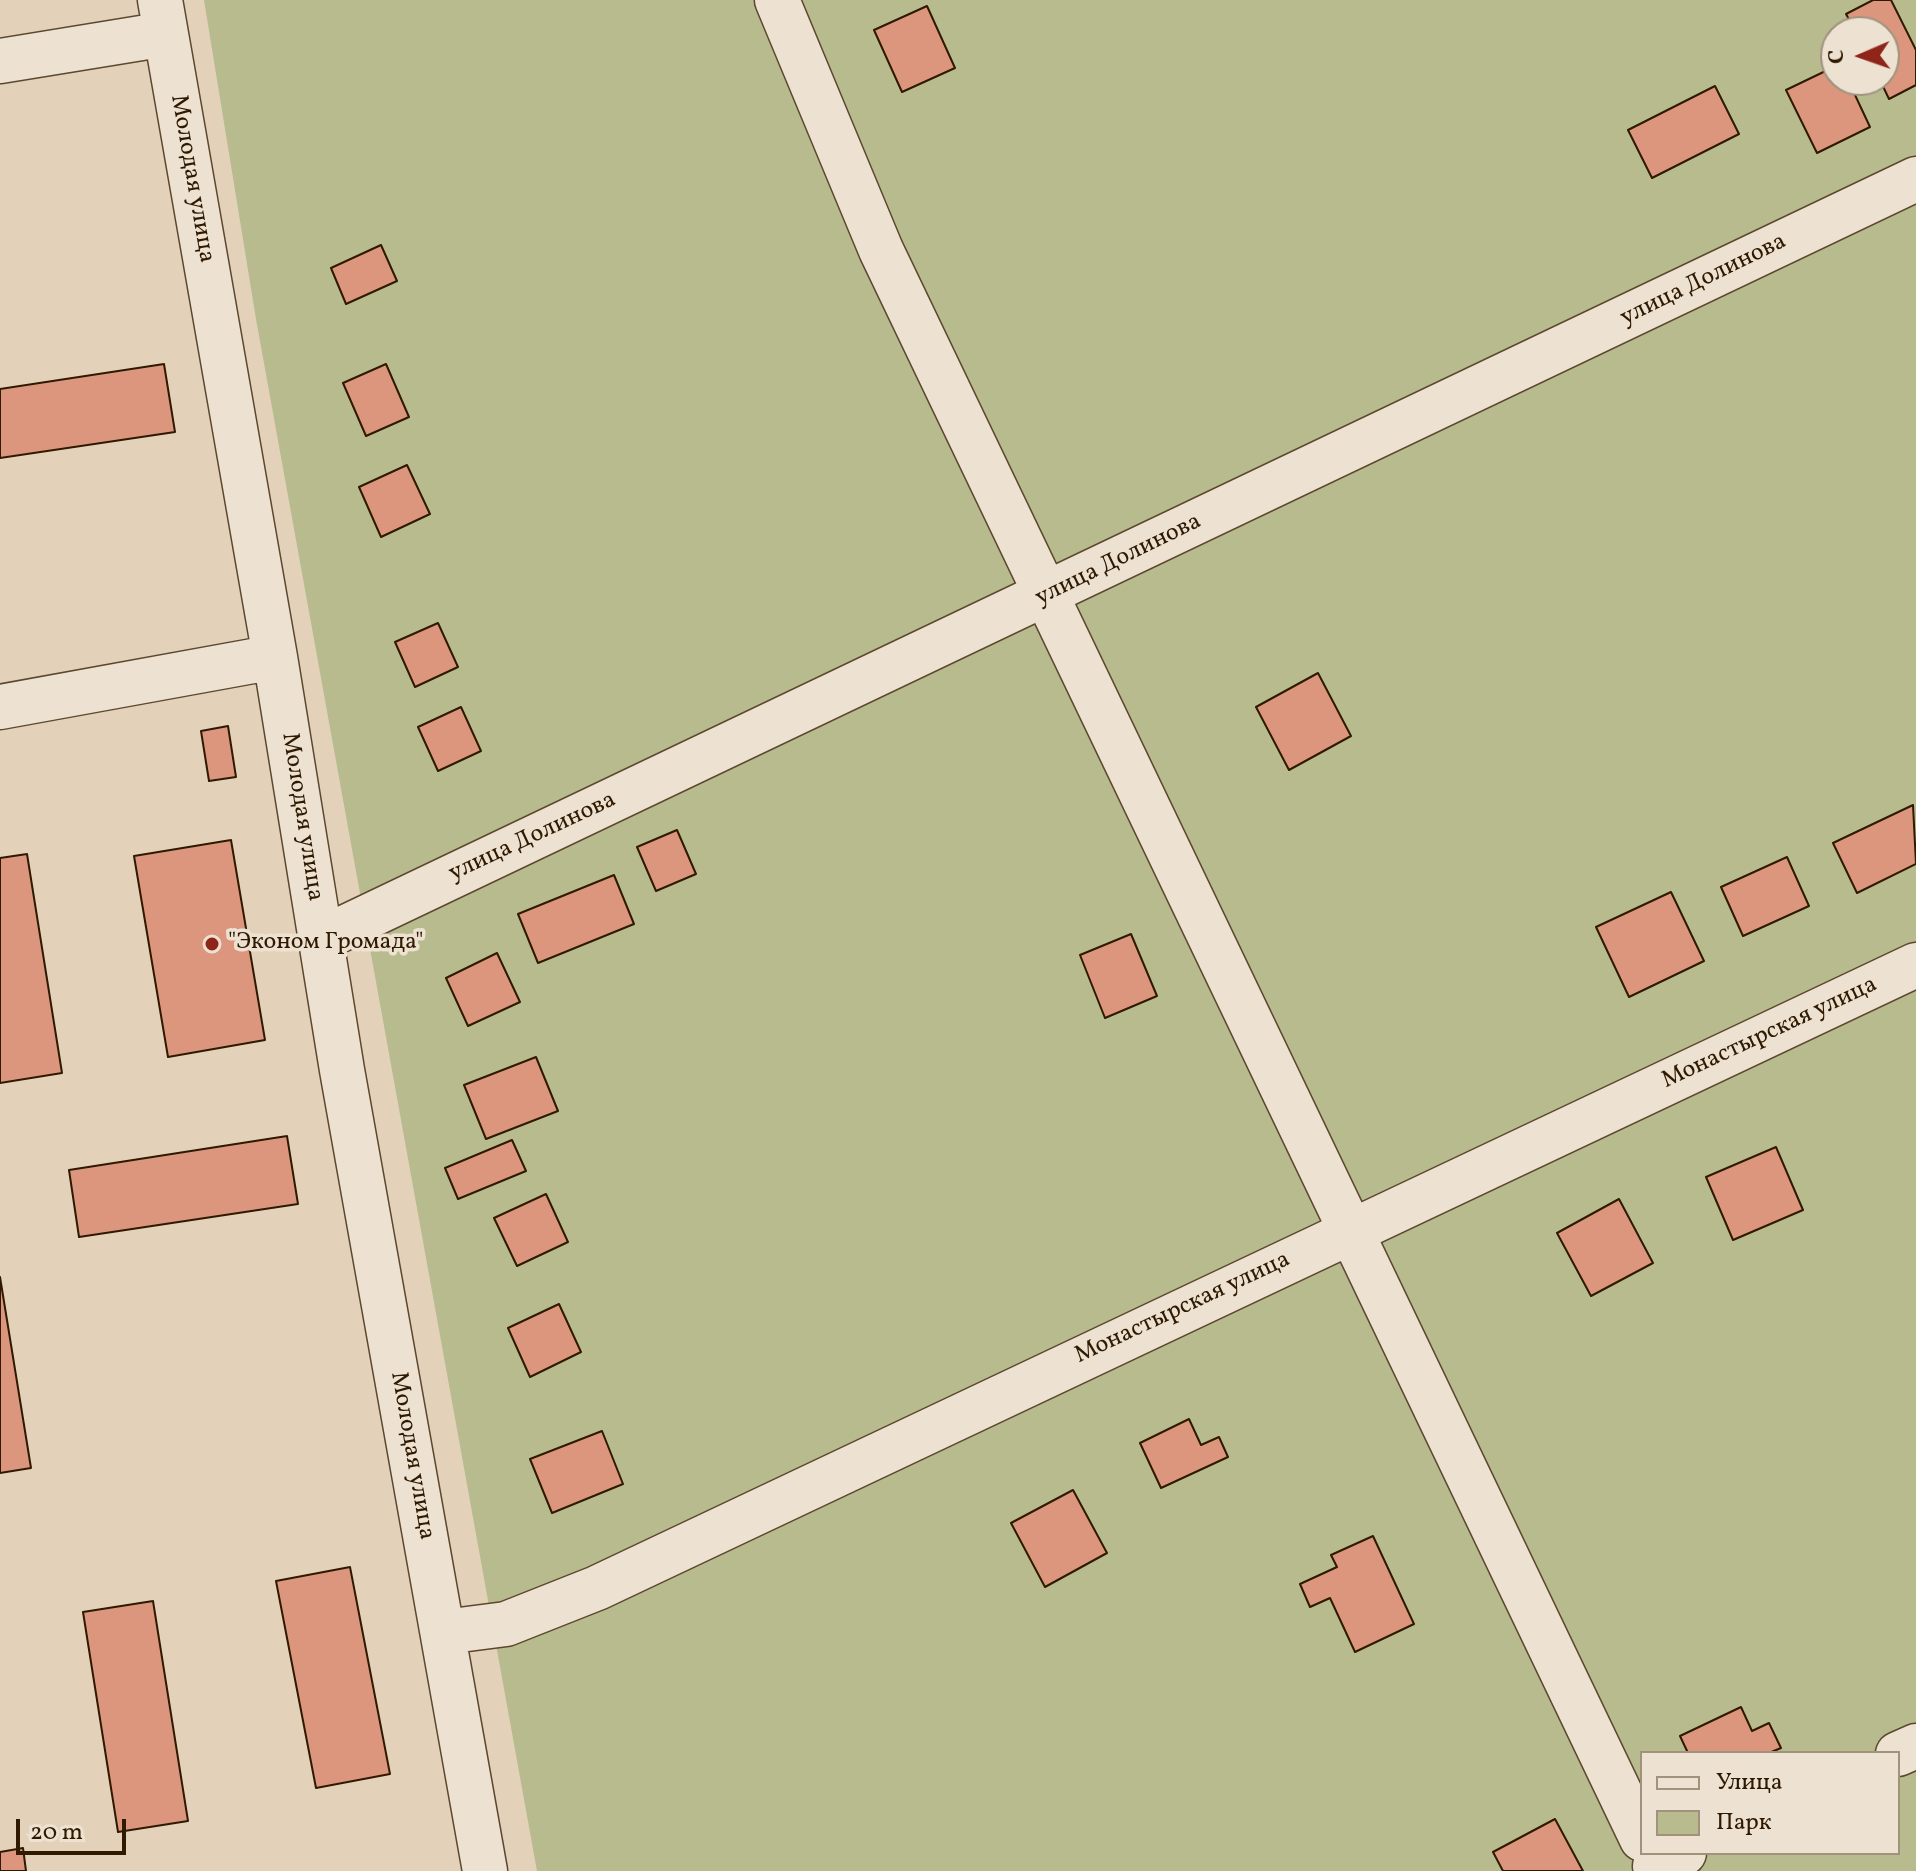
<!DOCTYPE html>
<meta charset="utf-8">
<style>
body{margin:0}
#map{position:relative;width:1916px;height:1871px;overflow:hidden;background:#e3d2b9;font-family:Vollkorn,serif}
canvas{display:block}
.legend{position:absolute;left:1640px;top:1751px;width:260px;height:104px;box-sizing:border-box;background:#ede2d2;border:2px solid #a1927e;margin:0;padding:10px 14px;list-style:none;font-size:24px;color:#2f1a01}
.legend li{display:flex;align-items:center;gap:16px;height:40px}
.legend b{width:40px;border:2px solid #a1927e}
.north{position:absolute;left:1820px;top:16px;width:80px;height:80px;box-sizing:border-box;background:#ede2d2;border:2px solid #a1927e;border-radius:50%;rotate:268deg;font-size:22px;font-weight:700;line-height:32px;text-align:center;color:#2f1a01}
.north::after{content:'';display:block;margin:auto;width:28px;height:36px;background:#8f2418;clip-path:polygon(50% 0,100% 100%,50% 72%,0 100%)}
.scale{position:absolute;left:16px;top:1819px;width:110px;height:36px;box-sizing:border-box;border:4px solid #2f1a01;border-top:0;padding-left:10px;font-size:24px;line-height:28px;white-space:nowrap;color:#2f1a01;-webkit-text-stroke:6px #ede2d2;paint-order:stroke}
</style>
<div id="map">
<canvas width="1916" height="1871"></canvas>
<ul class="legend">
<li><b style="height:10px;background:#ede2d2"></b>Улица</li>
<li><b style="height:22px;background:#b7bb8d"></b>Парк</li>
</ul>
<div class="north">С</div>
<div class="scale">20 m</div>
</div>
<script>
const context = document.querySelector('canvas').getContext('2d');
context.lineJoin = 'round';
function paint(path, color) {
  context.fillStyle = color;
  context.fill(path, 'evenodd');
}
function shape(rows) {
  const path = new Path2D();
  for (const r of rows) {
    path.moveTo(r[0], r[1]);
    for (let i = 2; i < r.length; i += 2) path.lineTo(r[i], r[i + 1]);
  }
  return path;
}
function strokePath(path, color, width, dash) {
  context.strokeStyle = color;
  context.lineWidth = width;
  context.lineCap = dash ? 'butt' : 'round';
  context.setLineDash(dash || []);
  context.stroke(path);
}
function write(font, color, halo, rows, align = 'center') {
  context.font = font + ' Vollkorn,serif';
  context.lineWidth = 7;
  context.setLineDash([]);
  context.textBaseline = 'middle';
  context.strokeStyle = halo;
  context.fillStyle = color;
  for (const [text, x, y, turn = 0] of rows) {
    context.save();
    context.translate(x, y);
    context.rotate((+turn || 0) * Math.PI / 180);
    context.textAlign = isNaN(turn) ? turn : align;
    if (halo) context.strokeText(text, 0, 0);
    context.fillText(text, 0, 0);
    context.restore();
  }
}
const green = shape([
 [204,0,1916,0,1916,1871,537,1871,256,319],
 [1836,32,1884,32,1884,80,1836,80],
 [1642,1753,1898,1753,1898,1853,1642,1853]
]);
const building = shape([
 [1873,0,1891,0,1916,50,1916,85,1889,99,1880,80,1884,80,1884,32,1856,32,1846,14,1873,0],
 [927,6,955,68,902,92,874,30,927,6],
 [1836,66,1836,80,1848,80,1870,127,1817,153,1786,90,1836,66],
 [1715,86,1739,134,1652,178,1628,130,1715,86],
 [381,245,397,281,346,304,331,268,381,245],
 [164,364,175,432,0,458,0,389,164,364],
 [386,364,409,417,366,436,343,383,386,364],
 [407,465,430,514,381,537,359,487,407,465],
 [438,623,458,667,415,687,395,642,438,623],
 [1318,673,1351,736,1289,770,1256,707,1318,673],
 [461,707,481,751,438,771,418,727,461,707],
 [228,726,236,777,209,781,201,731,228,726],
 [1913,805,1916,864,1857,893,1833,843,1913,805],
 [677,830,696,874,656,891,637,847,677,830],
 [231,840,265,1040,168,1057,134,856,231,840],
 [27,854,62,1073,0,1083,0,858,27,854],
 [1787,857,1809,906,1743,936,1721,887,1787,857],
 [614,875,634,924,538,963,518,914,614,875],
 [1671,892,1704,961,1629,997,1596,927,1671,892],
 [1131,934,1157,996,1105,1018,1080,955,1131,934],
 [497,953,520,1002,468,1026,446,978,497,953],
 [536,1057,558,1111,486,1139,464,1085,536,1057],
 [287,1136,298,1204,79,1237,69,1170,287,1136],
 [512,1140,526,1171,458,1199,445,1168,512,1140],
 [1776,1147,1803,1210,1733,1240,1706,1177,1776,1147],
 [546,1194,568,1242,517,1266,494,1218,546,1194],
 [1619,1199,1653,1263,1591,1296,1557,1233,1619,1199],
 [0,1277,31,1468,0,1473,0,1277],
 [559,1304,581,1352,530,1377,508,1328,559,1304],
 [1189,1419,1201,1445,1219,1437,1228,1457,1161,1488,1140,1443,1189,1419],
 [602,1431,623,1484,552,1513,530,1459,602,1431],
 [1073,1490,1107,1553,1045,1587,1011,1523,1073,1490],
 [1373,1536,1414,1624,1355,1652,1330,1598,1310,1607,1300,1584,1337,1567,1331,1555,1373,1536],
 [350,1567,390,1774,316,1788,276,1581,350,1567],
 [153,1601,188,1821,118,1832,83,1612,153,1601],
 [1741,1707,1752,1731,1769,1723,1781,1748,1769,1753,1688,1753,1680,1736,1741,1707],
 [1555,1819,1583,1871,1503,1871,1493,1852,1555,1819],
 [23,1848,26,1871,0,1871,0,1852,23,1848]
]);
const minor = shape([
 [160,0,275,657,342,1070,485,1871],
 [777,0,881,250,1642,1839],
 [0,61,166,34],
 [0,707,275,657],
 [321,939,1916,179],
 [444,1632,506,1624,597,1588,1916,965],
 [1898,1754,1916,1746],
 [1655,1866,1684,1853]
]);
const markers = [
 [212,944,8,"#8f2418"]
];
const streetNames = [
 ["Молодая улица",191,179,80],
 ["улица Долинова",1704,281,-26],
 ["улица Долинова",1119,561,-26],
 ["Молодая улица",301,817,81],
 ["улица Долинова",533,838,-25],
 ["Монастырская улица",1770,1034,-25],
 ["Монастырская улица",1183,1309,-25],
 ["Молодая улица",411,1456,80]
];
const poiNames = [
 ["\"Эконом Громада\"",228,944]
];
paint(green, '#b7bb8d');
paint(building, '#db967d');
strokePath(building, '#2f1a01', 2);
strokePath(minor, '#5c482f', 47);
strokePath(minor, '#ede2d2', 44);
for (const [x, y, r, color] of markers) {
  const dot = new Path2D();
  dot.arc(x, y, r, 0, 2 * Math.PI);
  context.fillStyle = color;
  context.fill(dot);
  strokePath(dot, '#ede2d2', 3);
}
write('24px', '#2f1a01', '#ede2d2', streetNames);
write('24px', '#2f1a01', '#ede2d2', poiNames, 'left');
</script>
